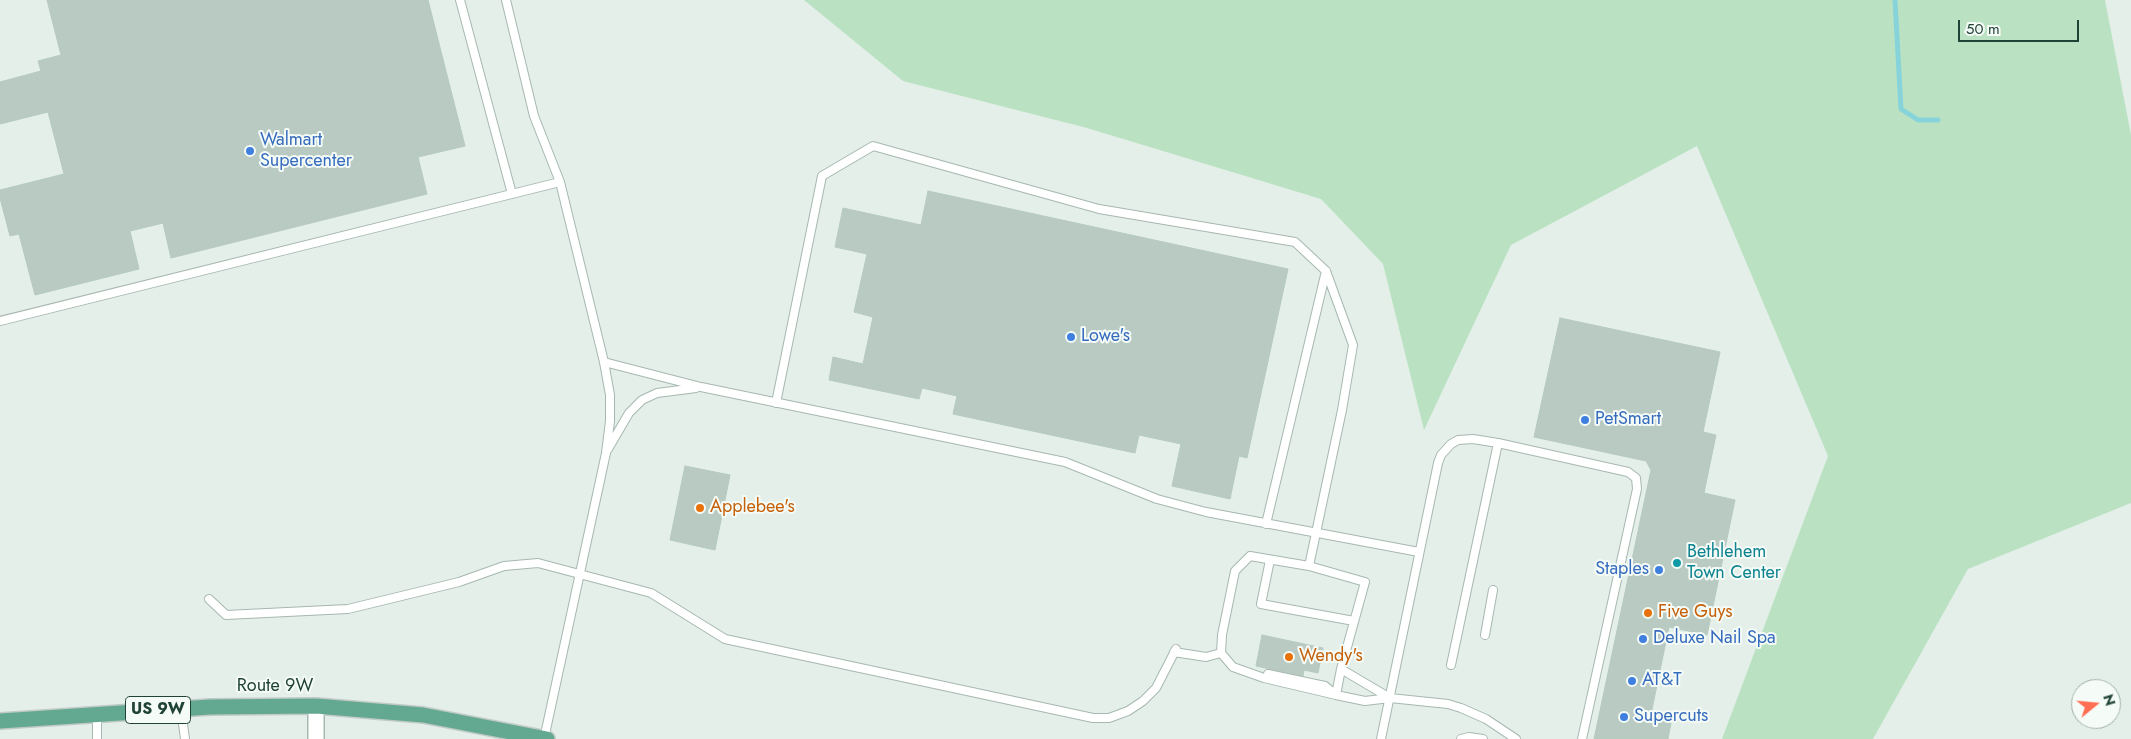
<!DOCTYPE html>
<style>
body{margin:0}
#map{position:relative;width:2131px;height:739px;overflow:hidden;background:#e4efe9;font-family:Jost,sans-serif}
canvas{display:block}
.north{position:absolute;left:2071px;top:679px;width:50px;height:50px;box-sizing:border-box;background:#f5fbf7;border:1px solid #a0b1aa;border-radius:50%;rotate:73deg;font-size:14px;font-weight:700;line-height:20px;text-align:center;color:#214337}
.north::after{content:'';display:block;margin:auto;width:18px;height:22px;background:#ff6e52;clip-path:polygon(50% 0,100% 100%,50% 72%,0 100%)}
.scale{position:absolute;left:1958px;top:20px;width:121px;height:22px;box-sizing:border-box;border:2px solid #214337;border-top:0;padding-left:6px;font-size:15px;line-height:18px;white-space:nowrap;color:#214337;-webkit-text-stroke:4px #f5fbf7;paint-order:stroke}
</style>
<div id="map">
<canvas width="2131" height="739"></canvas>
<div class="north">N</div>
<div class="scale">50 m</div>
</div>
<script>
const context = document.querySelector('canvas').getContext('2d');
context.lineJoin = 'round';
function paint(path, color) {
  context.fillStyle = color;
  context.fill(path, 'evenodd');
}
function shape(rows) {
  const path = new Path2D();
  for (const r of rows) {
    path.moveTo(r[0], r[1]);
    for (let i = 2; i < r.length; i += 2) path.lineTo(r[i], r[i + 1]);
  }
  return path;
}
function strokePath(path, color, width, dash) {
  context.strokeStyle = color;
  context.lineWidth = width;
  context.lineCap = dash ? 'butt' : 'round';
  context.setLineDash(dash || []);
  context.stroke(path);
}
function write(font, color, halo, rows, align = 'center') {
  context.font = font + ' Jost,sans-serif';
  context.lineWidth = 4;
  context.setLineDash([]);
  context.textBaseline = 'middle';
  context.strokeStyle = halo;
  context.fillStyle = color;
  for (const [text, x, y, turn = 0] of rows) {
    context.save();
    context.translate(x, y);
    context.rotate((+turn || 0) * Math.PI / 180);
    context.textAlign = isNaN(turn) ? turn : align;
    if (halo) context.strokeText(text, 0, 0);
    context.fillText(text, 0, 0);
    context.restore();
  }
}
const green = shape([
 [804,0,2105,0,2131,135,2131,503,1968,569,1873,739,1722,739,1828,456,1697,146,1511,245,1424,430,1383,264,1321,199,1087,128,903,81]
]);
const stream = shape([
 [1895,0,1901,109,1918,120,1938,120]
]);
const building = shape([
 [47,0,428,0,465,146,418,157,427,194,171,258,163,223,130,231,139,269,35,295,19,234,10,236,0,198,0,190,64,174,48,112,0,124,0,82,41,71,38,61,61,55,47,0],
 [928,191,1288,269,1247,458,1239,456,1230,499,1172,486,1181,444,1139,435,1135,453,953,414,957,396,922,388,919,399,829,380,833,357,863,364,873,317,854,312,867,254,835,247,843,208,921,225,928,191],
 [1560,318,1720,352,1703,432,1716,435,1704,493,1735,500,1707,635,1669,627,1650,719,1671,723,1668,739,1594,739,1651,470,1646,461,1534,437,1560,318],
 [685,466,730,475,715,550,670,540,685,466],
 [1262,635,1323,648,1318,673,1304,670,1303,676,1256,666,1262,635]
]);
const service = shape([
 [460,0,512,194],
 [506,0,534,116,560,182,604,362,610,395,610,421,606,453,544,739],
 [0,321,560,182],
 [604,362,701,387,1065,462,1157,499,1206,512,1419,552],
 [776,403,822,176,873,146,1099,209,1295,242,1326,271,1353,345,1342,410,1309,566,1365,582,1341,669,1336,695],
 [608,449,629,413,642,400,657,393,696,388],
 [1266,524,1326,271],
 [1270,560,1261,604,1354,621],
 [209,599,226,615,348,609,459,582,504,566,538,563,651,593,725,639,1093,718,1109,718,1128,711,1143,701,1156,688,1176,649],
 [1485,635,1493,590],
 [1174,652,1206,657,1221,653,1222,635,1235,571,1250,556,1309,566],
 [1221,653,1233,667,1264,678,1336,695,1365,701,1390,698,1448,704,1461,708,1486,719,1516,739],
 [1451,665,1498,443],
 [1341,669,1390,698],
 [1268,674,1325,686,1335,694],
 [181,709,185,739],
 [97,714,97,739],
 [1381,739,1438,463,1441,455,1451,444,1458,440,1473,439,1498,443,1628,472,1636,478,1637,489,1582,739],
 [1461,739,1469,737,1483,739]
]);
const minor = shape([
 [316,739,316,706]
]);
const primary = shape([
 [0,721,210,707,316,706,423,715,547,739]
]);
const markers = [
 [250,151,5,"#3f7fe0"],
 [1071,337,5,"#3f7fe0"],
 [1585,420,5,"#3f7fe0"],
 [700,508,5,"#e8710a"],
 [1677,563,5,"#0f9aa8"],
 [1659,570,5,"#3f7fe0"],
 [1648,613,5,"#e8710a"],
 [1643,639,5,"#3f7fe0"],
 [1289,657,5,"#e8710a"],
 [1632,681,5,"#3f7fe0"],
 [1624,717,5,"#3f7fe0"]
];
const shields = [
 [158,710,65]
];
const shieldNames = [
 ["US 9W",158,710]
];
const shopNames = [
 ["Walmart",260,141],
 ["Supercenter",260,162],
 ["Lowe's",1081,337],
 ["PetSmart",1595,420],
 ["Staples",1649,570,"right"],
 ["Deluxe Nail Spa",1653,639],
 ["AT&T",1642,681],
 ["Supercuts",1634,717]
];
const foodNames = [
 ["Applebee's",710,508],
 ["Five Guys",1658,613],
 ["Wendy's",1299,657]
];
const cultureNames = [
 ["Bethlehem",1687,553],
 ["Town Center",1687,574]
];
const streetNames = [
 ["Route 9W",275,687]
];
paint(green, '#bae2c2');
strokePath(stream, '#86d4da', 5);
paint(building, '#b9cac2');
strokePath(building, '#b5cabf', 1);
strokePath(service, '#a6b8b0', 10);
strokePath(minor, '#a6b8b0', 18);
strokePath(primary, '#c1cac7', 18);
strokePath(service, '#fff', 8);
strokePath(minor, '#fff', 15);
strokePath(primary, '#63a992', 15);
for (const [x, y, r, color] of markers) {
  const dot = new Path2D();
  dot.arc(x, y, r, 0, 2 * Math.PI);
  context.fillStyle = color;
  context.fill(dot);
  strokePath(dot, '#f5fbf7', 2);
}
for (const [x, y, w] of shields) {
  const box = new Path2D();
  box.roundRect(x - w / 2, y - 13.5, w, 27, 4);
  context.fillStyle = '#f5fbf7';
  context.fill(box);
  strokePath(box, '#214337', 1);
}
write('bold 16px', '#214337', null, shieldNames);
write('18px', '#366cbe', '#f5fbf7', shopNames, 'left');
write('18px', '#c56008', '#f5fbf7', foodNames, 'left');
write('18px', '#0d838f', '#f5fbf7', cultureNames, 'left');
write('18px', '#214337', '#f5fbf7', streetNames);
</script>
